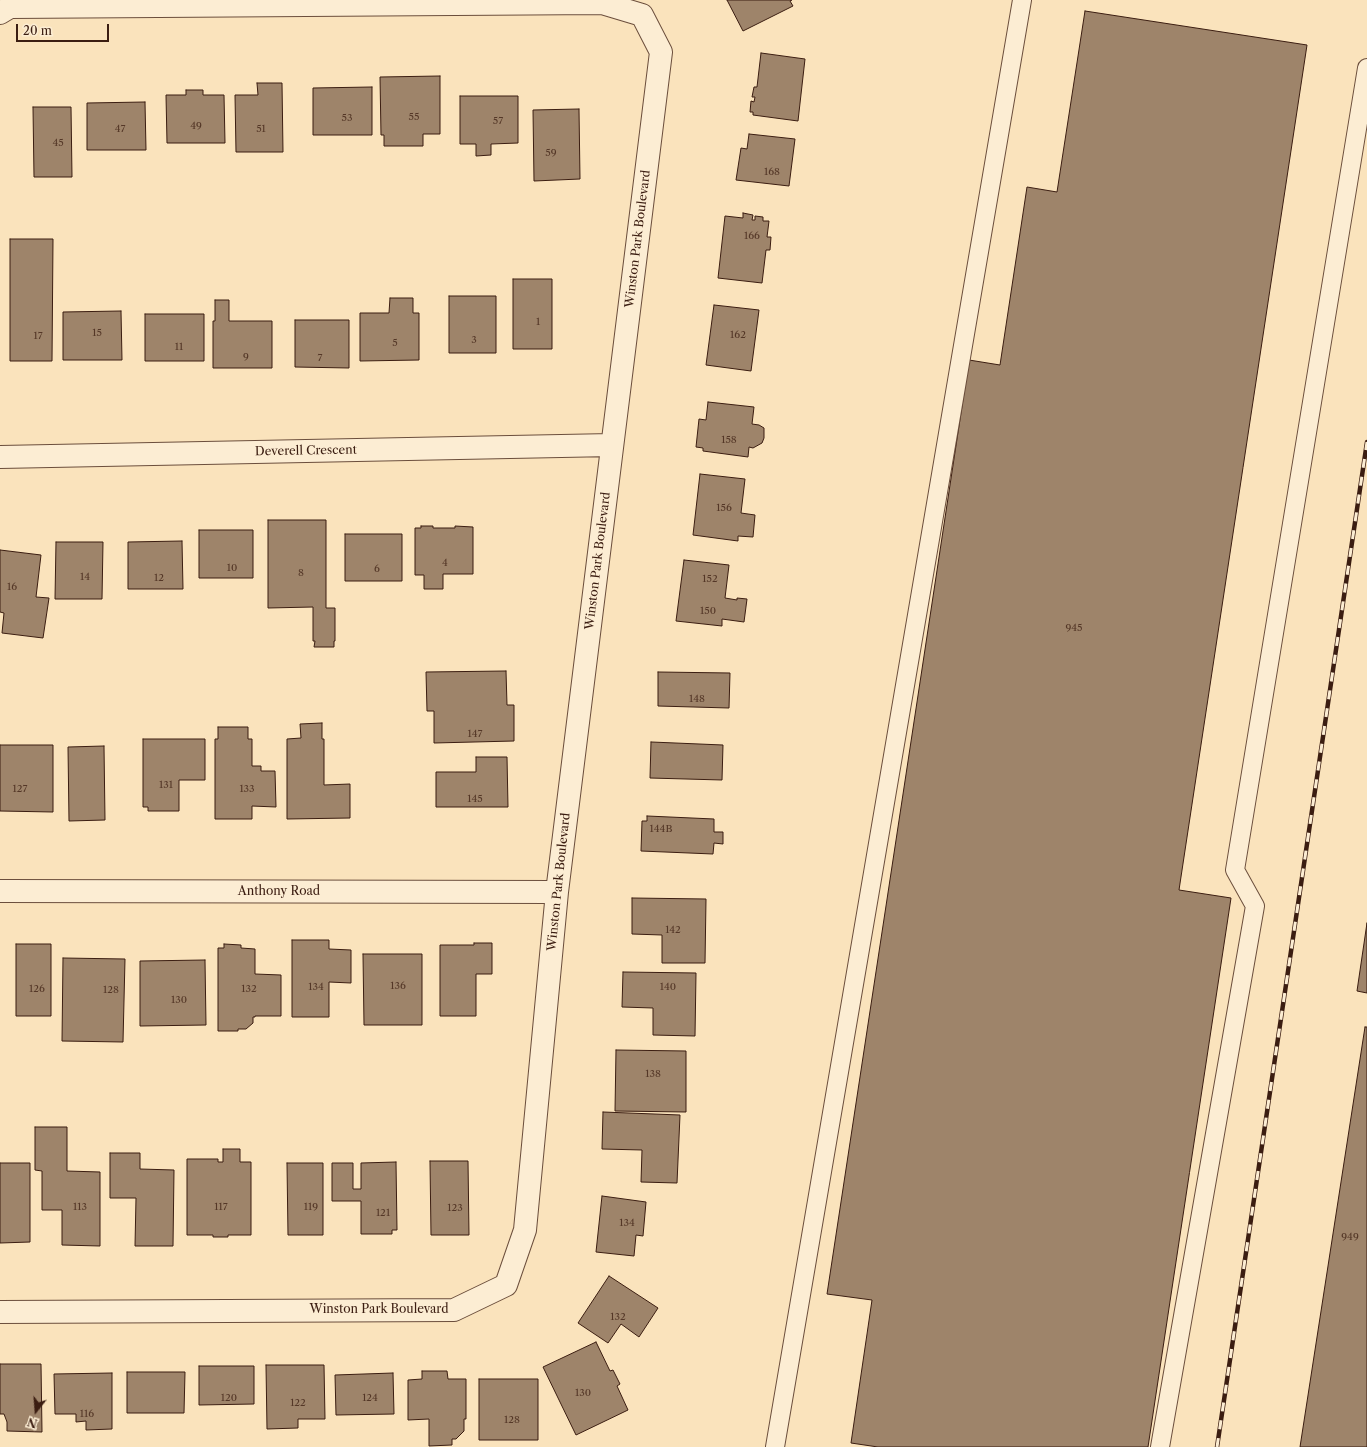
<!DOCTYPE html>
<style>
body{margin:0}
#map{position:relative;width:1367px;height:1447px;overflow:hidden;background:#fae3bc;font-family:"Libre Caslon Text",serif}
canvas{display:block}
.north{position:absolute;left:16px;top:1391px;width:40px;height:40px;-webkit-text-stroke:3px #fcedd3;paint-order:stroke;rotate:197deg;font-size:11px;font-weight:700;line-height:16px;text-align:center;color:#3b1d11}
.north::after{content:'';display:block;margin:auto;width:14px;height:18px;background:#3b1d11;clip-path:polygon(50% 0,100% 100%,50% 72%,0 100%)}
.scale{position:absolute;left:16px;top:24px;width:93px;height:18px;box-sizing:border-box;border:2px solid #3b1d11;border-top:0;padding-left:5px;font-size:12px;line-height:14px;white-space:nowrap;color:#3b1d11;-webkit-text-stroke:3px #fcedd3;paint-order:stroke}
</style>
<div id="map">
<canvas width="1367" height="1447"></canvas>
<div class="north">N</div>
<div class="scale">20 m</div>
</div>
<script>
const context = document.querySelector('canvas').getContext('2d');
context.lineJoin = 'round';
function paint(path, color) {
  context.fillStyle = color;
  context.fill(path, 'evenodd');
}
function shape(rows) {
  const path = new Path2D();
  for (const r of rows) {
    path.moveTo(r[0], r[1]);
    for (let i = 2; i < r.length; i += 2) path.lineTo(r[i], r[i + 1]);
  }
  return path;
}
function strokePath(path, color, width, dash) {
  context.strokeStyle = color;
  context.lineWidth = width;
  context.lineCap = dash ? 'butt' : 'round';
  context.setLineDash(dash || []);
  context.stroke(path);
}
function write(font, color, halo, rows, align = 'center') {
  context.font = font + ' "Libre Caslon Text",serif';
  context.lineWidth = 3;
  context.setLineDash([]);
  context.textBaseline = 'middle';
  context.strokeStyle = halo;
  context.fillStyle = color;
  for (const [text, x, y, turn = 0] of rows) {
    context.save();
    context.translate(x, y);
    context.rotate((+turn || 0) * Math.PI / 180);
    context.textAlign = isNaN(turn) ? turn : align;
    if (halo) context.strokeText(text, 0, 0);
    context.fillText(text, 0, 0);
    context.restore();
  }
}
const building = shape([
 [727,0,792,0,790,1,793,6,743,31,727,0],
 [1085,11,1307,45,1179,890,1231,898,1148,1447,878,1447,851,1443,872,1300,827,1294,969,360,1000,365,1027,187,1057,192,1085,11],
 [761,53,805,59,798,121,753,115,753,112,750,112,751,101,754,102,755,97,752,97,754,87,757,87,761,53],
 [440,76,440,134,423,134,423,146,384,146,384,135,381,135,380,77,440,76],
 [257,83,282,83,283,152,236,152,235,95,258,95,257,83],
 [372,87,372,135,313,135,313,88,372,87],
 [186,90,203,90,203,95,224,95,225,143,167,143,166,95,186,95,186,90],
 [460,96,518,96,518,143,491,144,491,155,476,156,476,144,460,144,460,96],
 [145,102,146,150,87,150,87,103,145,102],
 [33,107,71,107,72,177,34,177,33,107],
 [579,109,580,179,534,181,533,110,579,109],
 [749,134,795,139,789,186,736,180,741,148,747,149,749,134],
 [743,213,753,215,752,220,755,220,755,216,763,217,763,221,769,221,767,237,771,237,770,250,766,250,762,283,718,278,725,216,743,218,743,213],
 [10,239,53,239,52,361,10,361,10,239],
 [513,279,552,279,552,349,513,349,513,279],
 [449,296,496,296,496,353,449,353,449,296],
 [390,298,413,298,413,313,419,313,419,360,360,361,360,313,389,313,390,298],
 [215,300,229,300,229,321,272,321,272,368,213,368,213,321,215,321,215,300],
 [714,305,759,310,751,371,706,365,714,305],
 [121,311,122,360,63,360,63,312,121,311],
 [145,314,204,314,204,361,145,361,145,314],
 [295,320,349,320,349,368,295,367,295,320],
 [708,402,754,407,752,424,759,425,764,428,764,438,762,443,753,448,749,447,748,457,703,451,703,448,696,447,699,419,706,420,708,402],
 [700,474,745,479,741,513,755,515,753,537,738,536,738,541,693,535,700,474],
 [268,520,326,520,326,608,335,608,335,641,334,641,334,647,314,647,315,641,313,641,313,607,268,608,268,520],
 [421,526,433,526,433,528,455,528,455,526,473,527,473,574,443,574,443,589,424,589,424,575,415,575,415,528,421,528,421,526],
 [199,530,253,530,253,578,199,578,199,530],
 [345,534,402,534,402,581,345,581,345,534],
 [182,541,183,589,128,589,128,542,182,541],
 [56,542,103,542,102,599,55,599,56,542],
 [0,550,41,555,36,597,49,598,43,638,2,633,4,613,0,612,0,550],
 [684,560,729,565,725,598,737,600,737,598,747,599,744,622,722,619,722,626,676,621,684,560],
 [506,671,507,705,514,705,514,741,434,743,434,711,427,711,426,672,506,671],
 [658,672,730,673,729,708,658,706,658,672],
 [322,723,322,739,324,739,324,785,350,784,350,818,287,819,287,739,301,738,300,724,322,723],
 [218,727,248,727,248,739,252,739,252,766,261,766,261,771,275,771,276,807,252,806,252,819,215,819,215,739,218,739,218,727],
 [143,739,205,739,205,780,179,780,179,811,148,811,148,807,143,807,143,739],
 [651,742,723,745,722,780,650,778,651,742],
 [0,745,53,745,53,812,0,811,0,745],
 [104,746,105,820,69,821,68,747,104,746],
 [476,757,507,757,508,807,436,807,436,772,476,772,476,757],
 [647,816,714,819,714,832,723,832,723,844,714,843,713,854,641,851,642,821,647,821,647,816],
 [632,898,706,899,705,963,662,963,662,935,632,934,632,898],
 [1367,923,1367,993,1357,991,1367,923],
 [292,940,329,940,329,949,351,950,351,983,329,982,329,1017,292,1017,292,940],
 [474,943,492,943,492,974,476,974,476,1016,440,1016,440,945,474,945,474,943],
 [16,944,51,944,51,1016,16,1016,16,944],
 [224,944,241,945,241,948,255,949,255,974,281,975,281,1016,255,1016,255,1017,253,1017,253,1023,246,1029,238,1029,238,1031,218,1031,218,948,224,948,224,944],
 [363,954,422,954,422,1025,364,1025,363,954],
 [63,958,125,959,123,1042,62,1041,63,958],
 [205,960,206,1025,140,1026,140,961,205,960],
 [623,972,696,973,695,1036,653,1035,653,1008,622,1007,623,972],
 [1365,1027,1367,1027,1367,1447,1300,1447,1365,1027],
 [616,1050,686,1051,686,1112,615,1111,616,1050],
 [603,1112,680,1115,677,1183,641,1182,642,1150,602,1149,603,1112],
 [35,1127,67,1127,67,1171,100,1172,100,1246,62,1245,62,1210,42,1210,42,1171,35,1170,35,1127],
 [223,1149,240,1149,240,1162,251,1162,251,1235,228,1235,228,1237,213,1237,213,1235,187,1235,187,1159,218,1159,218,1162,223,1162,223,1149],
 [110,1153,140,1153,140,1169,174,1170,173,1246,135,1246,136,1198,110,1198,110,1153],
 [430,1161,468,1161,469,1235,431,1235,430,1161],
 [396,1162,397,1230,392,1230,392,1234,361,1234,361,1201,332,1201,332,1163,353,1163,353,1189,361,1189,361,1163,396,1162],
 [0,1163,30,1163,30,1242,0,1243,0,1163],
 [287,1163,323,1163,323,1235,288,1235,287,1163],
 [602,1196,646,1202,643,1236,636,1235,634,1256,596,1252,602,1196],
 [609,1276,658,1308,639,1337,621,1324,608,1343,578,1323,609,1276],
 [596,1342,610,1371,613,1370,620,1384,617,1386,628,1410,576,1435,543,1367,596,1342],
 [0,1364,41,1364,42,1432,7,1431,7,1422,4,1414,0,1414,0,1364],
 [266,1365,324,1365,325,1419,298,1419,298,1428,267,1429,266,1365],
 [199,1366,254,1366,254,1404,199,1405,199,1366],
 [422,1371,447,1371,448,1379,466,1379,466,1419,464,1419,464,1431,456,1439,452,1439,452,1445,429,1446,429,1419,408,1420,408,1380,422,1379,422,1371],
 [127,1372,185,1372,184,1413,127,1413,127,1372],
 [112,1373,112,1429,86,1430,86,1421,76,1422,76,1414,55,1414,54,1374,112,1373],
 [393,1373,394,1414,336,1415,335,1375,393,1373],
 [479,1379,538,1379,538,1440,479,1440,479,1379]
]);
const service = shape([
 [775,1447,1022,0],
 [1160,1447,1255,906,1235,870,1367,68]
]);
const minor = shape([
 [0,13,10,7,602,3,642,15,661,52,557,892,525,1230,506,1285,454,1310,0,1312],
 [0,457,612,445],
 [0,891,557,892]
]);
const rail = shape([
 [1217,1447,1367,442]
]);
const numberNames = [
 ["55",414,117],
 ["53",347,118],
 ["57",498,121],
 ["49",196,126],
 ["47",120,129],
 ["51",261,129],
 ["45",58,143],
 ["59",551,153],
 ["168",772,172],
 ["166",752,236],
 ["1",538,322],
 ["15",97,333],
 ["162",738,335],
 ["17",38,336],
 ["3",474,340],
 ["5",395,343],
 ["11",179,347],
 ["9",246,357],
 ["7",320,358],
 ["158",729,440],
 ["156",724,508],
 ["4",445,563],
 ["10",232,568],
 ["6",377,569],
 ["8",301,573],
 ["14",85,577],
 ["12",159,578],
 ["152",710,579],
 ["16",12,587],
 ["150",708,611],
 ["945",1074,628],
 ["148",697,699],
 ["147",475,734],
 ["131",166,785],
 ["127",20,789],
 ["133",247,789],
 ["145",475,799],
 ["144B",661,829],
 ["142",673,930],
 ["136",398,986],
 ["134",316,987],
 ["140",668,987],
 ["126",37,989],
 ["132",249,989],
 ["128",111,990],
 ["130",179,1000],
 ["138",653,1074],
 ["113",80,1207],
 ["117",221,1207],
 ["119",311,1207],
 ["123",455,1208],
 ["121",383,1213],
 ["134",627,1223],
 ["949",1350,1237],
 ["132",618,1317],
 ["130",583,1393],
 ["120",229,1398],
 ["124",370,1398],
 ["122",298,1403],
 ["116",87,1414],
 ["128",512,1420]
];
const streetNames = [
 ["Winston Park Boulevard",638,239,-83],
 ["Deverell Crescent",306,451,-1],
 ["Winston Park Boulevard",598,561,-83],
 ["Winston Park Boulevard",559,882,-84],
 ["Anthony Road",279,892],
 ["Winston Park Boulevard",379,1310]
];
paint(building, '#9e846a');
strokePath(building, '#3b1d11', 1);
strokePath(service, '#6b4e3c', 20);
strokePath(minor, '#6b4e3c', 24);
strokePath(service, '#fcedd3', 18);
strokePath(minor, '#fcedd3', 22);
strokePath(rail, '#3b1d11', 4.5);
strokePath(rail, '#fcedd3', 3, [9]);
write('10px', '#543727', null, numberNames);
write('12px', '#3b1d11', '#fcedd3', streetNames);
</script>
